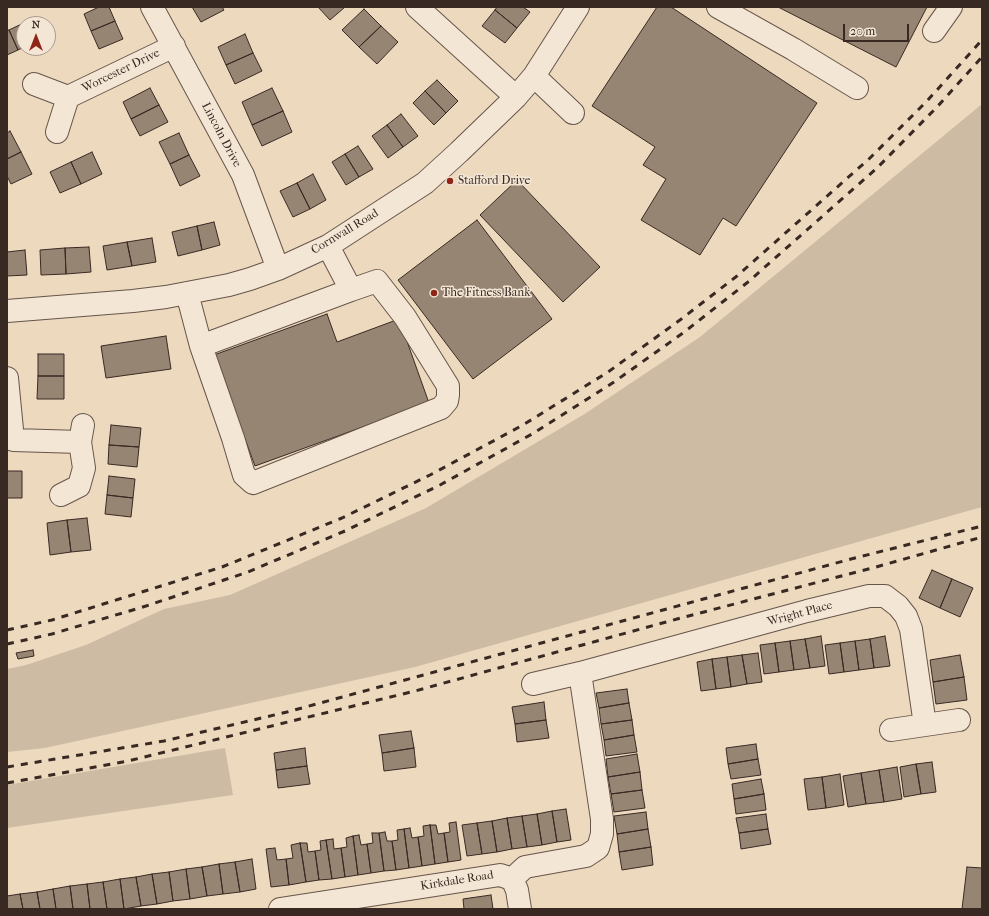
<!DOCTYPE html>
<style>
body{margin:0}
#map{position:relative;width:989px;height:916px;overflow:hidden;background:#edd9be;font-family:"IM FELL French Canon",serif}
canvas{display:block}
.frame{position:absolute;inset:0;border:8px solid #392923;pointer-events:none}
.north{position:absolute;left:16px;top:16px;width:40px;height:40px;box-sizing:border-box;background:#f3e6d5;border:1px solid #a99a8e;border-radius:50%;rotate:0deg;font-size:11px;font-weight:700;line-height:16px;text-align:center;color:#392923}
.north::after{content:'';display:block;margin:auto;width:14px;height:18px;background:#8f2418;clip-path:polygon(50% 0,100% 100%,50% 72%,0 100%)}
.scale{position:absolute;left:843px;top:24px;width:66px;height:18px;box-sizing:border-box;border:2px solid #392923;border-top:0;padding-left:5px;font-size:12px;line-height:14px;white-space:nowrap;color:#392923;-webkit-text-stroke:3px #f3e6d5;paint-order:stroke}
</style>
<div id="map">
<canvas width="989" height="916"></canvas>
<div class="frame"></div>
<div class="north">N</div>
<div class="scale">20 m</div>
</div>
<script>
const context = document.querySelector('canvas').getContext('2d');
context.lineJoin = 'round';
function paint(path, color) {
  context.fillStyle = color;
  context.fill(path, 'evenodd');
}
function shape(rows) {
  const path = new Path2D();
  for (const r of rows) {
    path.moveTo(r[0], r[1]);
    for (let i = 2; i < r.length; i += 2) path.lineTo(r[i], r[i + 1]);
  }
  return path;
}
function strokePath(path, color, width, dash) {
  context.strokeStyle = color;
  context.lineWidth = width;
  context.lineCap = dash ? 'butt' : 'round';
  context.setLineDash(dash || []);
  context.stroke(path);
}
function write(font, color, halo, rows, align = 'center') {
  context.font = font + ' "IM FELL French Canon",serif';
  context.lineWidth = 3;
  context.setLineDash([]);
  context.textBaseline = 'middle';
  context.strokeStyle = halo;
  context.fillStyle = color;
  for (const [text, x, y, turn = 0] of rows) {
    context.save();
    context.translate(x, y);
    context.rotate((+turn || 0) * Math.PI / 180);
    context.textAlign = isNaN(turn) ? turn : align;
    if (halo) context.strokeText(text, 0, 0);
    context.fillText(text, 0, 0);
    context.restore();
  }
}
const green = shape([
 [982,104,982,507,415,667,45,748,7,752,7,669,26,665,86,645,164,609,230,595,426,508,583,415,700,337],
 [225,748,233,795,7,828,7,785]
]);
const building = shape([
 [99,7,109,7,115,21,91,31,84,14,99,7],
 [192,7,222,7,224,10,201,22,192,7],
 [318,7,345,7,330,20,318,7],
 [497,7,523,7,530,12,517,28,495,10,497,7],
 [657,7,671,7,817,103,736,226,723,218,700,255,641,220,666,179,643,165,655,147,592,106,657,7],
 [778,7,927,7,896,67,778,7],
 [364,9,381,26,359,47,342,30,364,9],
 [495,10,517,28,505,43,482,26,495,10],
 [30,20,31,24,24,24,24,47,18,50,9,30,30,20],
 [115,21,123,39,99,49,91,31,115,21],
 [381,26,398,42,377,64,359,47,381,26],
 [7,30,9,30,18,50,7,55,7,30],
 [245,34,253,53,226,65,218,47,245,34],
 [253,53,262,71,235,84,226,65,253,53],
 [437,80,458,101,446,113,425,91,437,80],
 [150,88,159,105,131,119,123,102,150,88],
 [272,88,283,111,252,125,242,102,272,88],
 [425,91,446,113,434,125,413,103,425,91],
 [159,105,168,122,140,136,131,119,159,105],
 [283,111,292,132,262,146,252,125,283,111],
 [401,114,418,136,403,147,387,125,401,114],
 [387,125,403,147,388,158,372,136,387,125],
 [10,131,21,152,7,159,7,133,10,131],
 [179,133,189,155,170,164,159,142,179,133],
 [358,146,373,169,359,177,345,154,358,146],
 [21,152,32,174,11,184,7,176,7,159,21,152],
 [92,152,102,174,81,184,71,162,92,152],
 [345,154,359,177,346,185,332,162,345,154],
 [189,155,200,176,180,186,170,164,189,155],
 [71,162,81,184,60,193,50,172,71,162],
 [313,174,326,200,310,209,297,183,313,174],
 [517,180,600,267,563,302,480,215,517,180],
 [297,183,310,209,293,217,280,191,297,183],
 [477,220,552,319,473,379,398,280,477,220],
 [214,222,220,245,202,250,197,226,214,222],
 [197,226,202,250,178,256,172,232,197,226],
 [152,238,156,262,132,266,127,242,152,238],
 [127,242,132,266,107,270,103,246,127,242],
 [89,247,91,272,66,274,65,248,89,247],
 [65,248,66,274,41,275,40,250,65,248],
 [25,250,27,275,7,276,7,252,25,250],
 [327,314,337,342,399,319,429,403,255,466,214,355,327,314],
 [166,336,171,369,106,378,101,346,166,336],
 [38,354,64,354,64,376,38,376,38,354],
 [38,376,64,376,64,399,37,399,38,376],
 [111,425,141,428,139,447,109,445,111,425],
 [109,445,139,447,137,467,108,464,109,445],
 [7,471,22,471,22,498,7,498,7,471],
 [109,476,135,479,133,498,107,495,109,476],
 [107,495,133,498,131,517,105,514,107,495],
 [87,518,91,550,71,552,67,520,87,518],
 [67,520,71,552,50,555,47,523,67,520],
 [932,570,952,579,940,608,919,598,932,570],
 [952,579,973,588,960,617,940,608,952,579],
 [821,636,825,666,810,668,805,639,821,636],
 [885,636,890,666,874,668,870,639,885,636],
 [805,639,810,668,794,670,790,641,805,639],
 [870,639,874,668,859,670,855,641,870,639],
 [790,641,794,670,779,672,775,643,790,641],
 [855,641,859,670,844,672,840,643,855,641],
 [775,643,779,672,764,674,760,645,775,643],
 [840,643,844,672,829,674,825,645,840,643],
 [33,650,34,656,18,659,16,653,33,650],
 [758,653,762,682,747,684,742,655,758,653],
 [742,655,747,684,731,687,727,657,742,655],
 [960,655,964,677,933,682,930,660,960,655],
 [727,657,731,687,716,689,712,659,727,657],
 [712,659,716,689,701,691,697,662,712,659],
 [964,677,967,700,936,704,933,682,964,677],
 [627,689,629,703,599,708,596,693,627,689],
 [544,702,546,720,515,724,512,707,544,702],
 [629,703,632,720,601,724,599,708,629,703],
 [546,720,549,738,517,742,515,724,546,720],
 [632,720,634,735,604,740,601,724,632,720],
 [411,731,414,748,382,753,379,735,411,731],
 [634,735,637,752,606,756,604,740,634,735],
 [756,744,758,759,728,764,726,748,756,744],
 [305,748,307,766,276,770,274,753,305,748],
 [414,748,416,767,384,771,382,753,414,748],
 [637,754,640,772,608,777,606,759,637,754],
 [758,759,761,775,731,779,728,764,758,759],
 [932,762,936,792,921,794,916,764,932,762],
 [916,764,921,794,904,797,900,767,916,764],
 [307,766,310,784,278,788,276,770,307,766],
 [897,767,902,799,884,802,879,770,897,767],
 [879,770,884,802,866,804,861,773,879,770],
 [640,772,642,790,611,794,608,777,640,772],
 [861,773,866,804,848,807,843,776,861,773],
 [840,774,844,805,826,808,822,777,840,774],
 [822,777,826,808,808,810,804,779,822,777],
 [761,779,764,794,734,799,732,784,761,779],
 [642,790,645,808,614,812,611,794,642,790],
 [764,794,766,810,736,814,734,799,764,794],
 [566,809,571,840,557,842,552,811,566,809],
 [552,811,557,842,542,845,537,814,552,811],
 [646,812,648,829,617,834,614,816,646,812],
 [537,814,542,845,527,847,522,816,537,814],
 [766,814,768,829,739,833,736,818,766,814],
 [522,816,527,847,512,849,507,818,522,816],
 [507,818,512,849,497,852,492,821,507,818],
 [492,821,497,852,482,854,477,823,492,821],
 [456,822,461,860,448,862,444,833,450,832,449,823,456,822],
 [477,823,482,854,467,856,462,825,477,823],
 [430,825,436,825,438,834,444,833,448,862,435,864,430,825],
 [430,825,435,864,422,866,418,837,424,836,423,826,430,825],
 [410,828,412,838,418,837,422,866,409,868,404,829,410,828],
 [404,829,409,868,396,870,392,841,398,840,397,830,404,829],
 [648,829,651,847,619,852,617,834,648,829],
 [768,829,771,844,741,849,739,833,768,829],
 [385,832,387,841,392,841,396,870,384,871,379,833,385,832],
 [372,833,379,833,384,871,371,873,367,844,373,843,372,833],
 [359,835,361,845,367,844,371,873,358,875,353,836,359,835],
 [353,836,358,875,345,877,341,848,347,847,346,838,353,836],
 [333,839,334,849,341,848,345,877,332,879,326,840,333,839],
 [326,840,332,879,319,880,315,851,321,850,320,841,326,840],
 [300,843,306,882,289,885,286,859,293,858,291,845,300,843],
 [300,843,307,843,308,852,315,851,319,880,306,882,300,843],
 [651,847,653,865,622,870,619,852,651,847],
 [275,848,277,860,286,859,289,885,271,887,266,849,275,848],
 [252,859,256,889,240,892,235,862,252,859],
 [235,862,240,892,223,894,219,864,235,862],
 [219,864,223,894,207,896,202,867,219,864],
 [202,867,207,896,190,899,186,869,202,867],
 [967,867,982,868,982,909,962,909,967,867],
 [186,869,190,899,173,901,169,872,186,869],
 [169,872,173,901,157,904,152,874,169,872],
 [152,874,157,904,141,906,136,877,152,874],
 [136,877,141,906,124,909,120,879,136,877],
 [120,879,124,909,107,909,103,882,120,879],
 [103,882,107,909,90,909,87,884,103,882],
 [87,884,90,909,73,909,70,886,87,884],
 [70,886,73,909,56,909,53,889,70,886],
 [53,889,56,909,40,909,37,892,53,889],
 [37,892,40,909,23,909,20,894,37,892],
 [20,894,23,909,7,909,7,896,20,894],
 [491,895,493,909,464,909,463,899,491,895]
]);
const minor = shape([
 [152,7,243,175,278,269],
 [417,7,516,97],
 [718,7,793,49,857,88],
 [934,31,951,7],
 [534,76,573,113],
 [34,84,68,97,174,46],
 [57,132,68,97],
 [187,293,201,346,233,438,244,475,253,483,441,408,447,401,448,395,448,386,405,317,377,281,351,290,328,246],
 [7,311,133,301,166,297,229,285,250,279,278,269,328,246,425,183,459,152,516,97,534,76,578,7],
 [201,346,351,290],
 [7,378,13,440,80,442],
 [61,495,79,486,84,468,80,442,83,425],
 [533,684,580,673],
 [891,730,959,720],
 [512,879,517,890,520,909],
 [280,909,500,875,512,879,525,867,586,856,598,848,602,834,602,819,580,673,807,611,869,596,885,596,898,606,906,616,911,629,925,725]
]);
const rail = shape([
 [7,630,52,620,222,567,342,518,430,475,523,425,608,372,680,320,737,276,870,158,927,101,982,40],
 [7,644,52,634,146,606,248,572,345,531,440,485,532,434,614,382,683,333,748,282,877,168,937,107,982,57],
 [7,767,164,741,287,712,851,559,982,526],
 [7,783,128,761,415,691,677,619,876,567,982,537]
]);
const markers = [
 [450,181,4,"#8f2418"],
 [434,293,4,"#8f2418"]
];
const streetNames = [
 ["Worcester Drive",121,71,-26],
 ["Lincoln Drive",221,135,62],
 ["Cornwall Road",345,232,-31],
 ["Wright Place",800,614,-15],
 ["Kirkdale Road",457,881,-9]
];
const poiNames = [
 ["Stafford Drive",458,181],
 ["The Fitness Bank",442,293]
];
paint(green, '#cebba4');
paint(building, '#978574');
strokePath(building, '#392923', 1);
strokePath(minor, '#66554a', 24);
strokePath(minor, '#f3e6d5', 22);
strokePath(rail, '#392923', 3, [7, 7]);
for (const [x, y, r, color] of markers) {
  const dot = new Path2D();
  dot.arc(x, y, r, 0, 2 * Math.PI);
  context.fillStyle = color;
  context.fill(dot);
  strokePath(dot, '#f3e6d5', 1.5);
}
write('12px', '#392923', '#f3e6d5', streetNames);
write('12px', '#392923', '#f3e6d5', poiNames, 'left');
</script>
